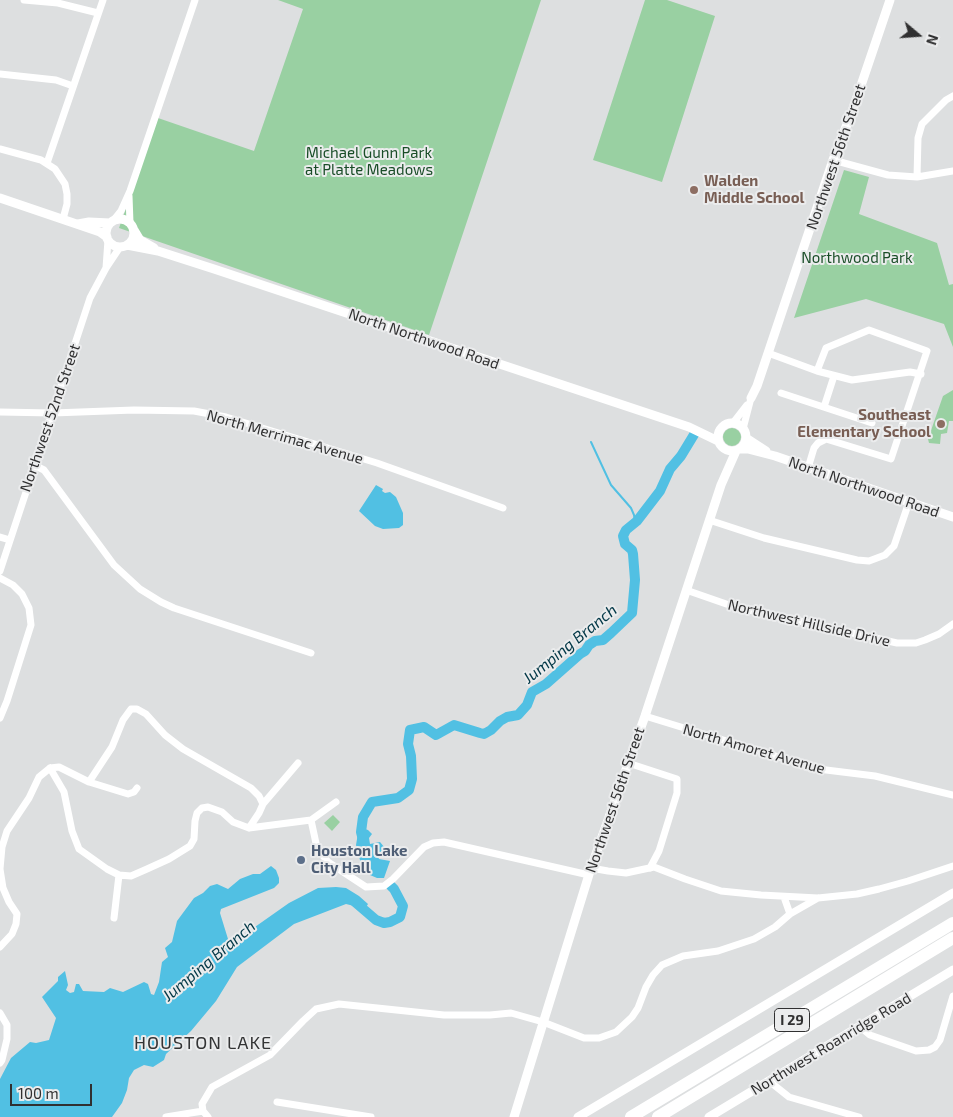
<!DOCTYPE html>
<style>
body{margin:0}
#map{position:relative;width:953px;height:1117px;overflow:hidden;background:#dddfe0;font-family:"Exo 2",sans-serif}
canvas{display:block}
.north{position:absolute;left:893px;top:10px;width:50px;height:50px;-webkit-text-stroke:4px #ebeced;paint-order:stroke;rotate:108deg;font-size:14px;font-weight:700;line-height:20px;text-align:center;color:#303031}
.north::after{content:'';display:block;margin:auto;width:18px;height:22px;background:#303031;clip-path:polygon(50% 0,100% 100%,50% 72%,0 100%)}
.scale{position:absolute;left:10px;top:1084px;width:82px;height:22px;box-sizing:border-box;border:2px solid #303031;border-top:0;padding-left:6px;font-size:15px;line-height:18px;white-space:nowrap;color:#303031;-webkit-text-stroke:4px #ebeced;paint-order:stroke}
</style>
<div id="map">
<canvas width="953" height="1117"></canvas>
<div class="north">N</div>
<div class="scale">100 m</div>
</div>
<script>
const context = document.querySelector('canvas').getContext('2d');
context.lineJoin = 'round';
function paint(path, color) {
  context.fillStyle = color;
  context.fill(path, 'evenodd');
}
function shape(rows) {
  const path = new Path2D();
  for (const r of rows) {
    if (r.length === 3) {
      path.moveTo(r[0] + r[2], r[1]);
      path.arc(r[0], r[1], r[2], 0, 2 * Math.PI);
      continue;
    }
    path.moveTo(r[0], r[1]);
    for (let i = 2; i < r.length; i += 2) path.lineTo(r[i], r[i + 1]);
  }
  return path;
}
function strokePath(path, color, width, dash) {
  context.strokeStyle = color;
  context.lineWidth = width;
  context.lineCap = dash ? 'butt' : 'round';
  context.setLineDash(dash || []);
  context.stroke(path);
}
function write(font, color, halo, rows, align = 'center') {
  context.font = font + ' "Exo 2",sans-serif';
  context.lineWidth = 4;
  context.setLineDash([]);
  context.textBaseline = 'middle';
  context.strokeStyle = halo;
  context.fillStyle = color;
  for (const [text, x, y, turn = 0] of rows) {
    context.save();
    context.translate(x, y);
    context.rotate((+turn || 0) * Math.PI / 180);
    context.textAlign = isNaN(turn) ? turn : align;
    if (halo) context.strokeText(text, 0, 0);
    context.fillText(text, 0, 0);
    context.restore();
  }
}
const green = shape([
 [278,0,541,0,429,335,119,228,158,118,254,151,303,9],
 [645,0,667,0,715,16,662,182,593,160],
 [844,170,869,177,859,214,937,243,949,285,953,284,953,347,944,324,866,299,794,318],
 [953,390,953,421,949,421,947,433,941,434,940,444,929,443,928,439,943,396],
 [732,437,9],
 [333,815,340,822,332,831,324,823]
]);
const water = shape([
 [376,485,383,489,382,491,385,493,390,492,396,497,403,513,403,525,399,528,383,529,375,526,359,511],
 [362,828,368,830,372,834,369,838,370,844,380,842,385,848,384,850,378,853,378,857,379,859,390,861,384,878,377,878,370,875,361,864,356,845,358,833],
 [271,866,276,870,279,878,279,883,274,888,221,909,220,913,228,939,232,941,235,941,289,903,318,888,336,887,346,888,359,896,368,904,365,909,362,911,354,906,346,904,294,924,237,967,216,1001,191,1031,166,1054,164,1060,153,1067,144,1065,134,1070,129,1078,127,1090,122,1103,112,1117,0,1117,0,1079,11,1058,30,1042,36,1043,49,1040,56,1018,42,997,58,981,58,977,65,971,68,985,66,990,70,993,74,992,76,984,79,984,83,991,104,992,110,988,123,992,144,982,148,984,151,994,154,995,159,982,162,962,168,957,165,948,172,942,177,921,194,898,203,893,210,886,217,884,228,889,240,879,253,874,260,874]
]);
const stream = shape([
 [591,442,611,485,631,508,634,515,635,523]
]);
const river = shape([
 [363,840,361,832,363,817,372,802,398,798,409,790,412,779,411,756,408,744,410,730,424,727,436,735,454,725,480,733,484,734,491,730,500,721,507,717,518,715,527,705,532,692,546,684,580,654,585,651,589,645,595,641,603,640,611,633,632,613,635,580,633,554,632,550,625,544,623,536,626,530,637,521,660,491,670,469,681,456,695,433],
 [355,902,376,920,384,923,390,922,400,917,403,906,394,889,391,886]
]);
const street = shape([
 [24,0,58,3,98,13],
 [0,74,56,80,73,86],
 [0,149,41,160,55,169,65,184,67,194,67,204,63,219],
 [833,160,888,175,917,177,953,171],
 [47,163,103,0],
 [917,177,918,138,922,124,946,100,953,96],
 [129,196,130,223],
 [113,221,121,211,130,191,195,0],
 [106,268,108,240],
 [768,353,817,371,852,380,910,372,921,374],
 [781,393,872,423],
 [824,407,834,376],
 [0,412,53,413,134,410,194,411,226,417,377,463,503,508],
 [733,423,747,405],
 [743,429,751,398],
 [34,465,44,470,114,565,140,589,161,602,174,608,311,653],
 [808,468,814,448,818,443,826,439,891,459,927,351,869,330,826,348,817,371],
 [709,520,764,538,857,560,869,561,885,555,894,546,909,502],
 [0,537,10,540],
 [0,571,90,298,106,268,120,247],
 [0,578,13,585,22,594,29,608,31,625,7,701,0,718],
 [686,590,732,606,897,643,916,643,925,640,939,634,953,624],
 [645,716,818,769,875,776,953,795],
 [628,763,677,779,677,793,659,851,650,868],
 [50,768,64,792,72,831,79,849,107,869,119,875,131,876,147,869,169,859,190,846,194,839,195,821,197,813,202,808,208,807,222,812,233,822,249,828,311,820,336,802],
 [50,768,59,767,89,782,112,747,123,720,131,709,137,709,146,714,165,735,183,749,251,788,259,796,263,804],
 [89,782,128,794,134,792,137,788],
 [311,820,317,848,328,862,366,887,384,886,393,879,424,847,433,843,444,842,589,875],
 [249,828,259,813,263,804,298,763],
 [591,868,608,871,626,873,654,867,685,879,721,891,761,895,818,898,857,894,879,889,908,881,953,866],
 [784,897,790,914],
 [114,918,119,875],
 [0,947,12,934,16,924,17,914,9,902,3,888,0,869,2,847,7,831,29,798,39,777,50,768],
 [0,1013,7,1025,7,1039,2,1060,0,1063],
 [862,1025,864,1030,870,1035,916,1051,929,1050,935,1047,940,1040,953,996],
 [769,1081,789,1097,859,1117],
 [277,1102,371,1117],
 [166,1117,203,1111],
 [208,1117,203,1111,202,1104,212,1087,270,1055,303,1021,316,1009,339,1004,444,1015,490,1015,511,1013,543,1022,584,1038,599,1038,616,1032,632,1017,638,1008,646,987,653,975,662,965,683,956,718,951,754,939,775,927,790,914,818,898]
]);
const secondary = shape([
 [0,198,100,232,107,237],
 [120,233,14],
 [78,224,89,222,110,223],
 [134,230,140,240,154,248],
 [127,245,158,251,214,269,689,427,718,441],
 [751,398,757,386,833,160,853,109,890,0],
 [732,437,14],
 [746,438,766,451],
 [740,449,748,449,775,456,953,517],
 [514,1117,591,868,645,716,721,485,736,451],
 [578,1117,953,893],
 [709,1117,953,970]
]);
const highway = shape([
 [631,1117,953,923],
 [658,1117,953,938]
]);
const markers = [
 [694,190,5,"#8d6e63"],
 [941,424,5,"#8d6e63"],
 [301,860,5,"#5c6f8a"]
];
const shields = [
 [792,1020,35]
];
const shieldNames = [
 ["I 29",792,1020]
];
const parkNames = [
 ["Michael Gunn Park",369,153],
 ["at Platte Meadows",369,170],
 ["Northwood Park",857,258]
];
const streetNames = [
 ["Northwest 56th Street",836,157,-71],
 ["North Northwood Road",424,339,19],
 ["Northwest 52nd Street",50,418,-71],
 ["North Merrimac Avenue",285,437,16],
 ["North Northwood Road",864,487,19],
 ["Northwest Hillside Drive",809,623,13],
 ["North Amoret Avenue",754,749,16],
 ["Northwest 56th Street",615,800,-71],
 ["Northwest Roanridge Road",831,1044,-31]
];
const educationNames = [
 ["Walden",704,181],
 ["Middle School",704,198],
 ["Southeast",931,415,"right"],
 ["Elementary School",931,432,"right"]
];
const serviceNames = [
 ["Houston Lake",311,851],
 ["City Hall",311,868]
];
const waterNames = [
 ["Jumping Branch",570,644,-39],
 ["Jumping Branch",209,961,-40]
];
const quarterNames = [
 ["HOUSTON LAKE",203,1043]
];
paint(green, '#99d0a2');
paint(water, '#51c0e3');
strokePath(stream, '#51c0e3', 2);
strokePath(river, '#51c0e3', 10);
strokePath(street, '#fff', 7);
strokePath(secondary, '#fff', 9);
strokePath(highway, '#fff', 12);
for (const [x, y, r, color] of markers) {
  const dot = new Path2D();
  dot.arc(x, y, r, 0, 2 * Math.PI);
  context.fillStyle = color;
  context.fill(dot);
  strokePath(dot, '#ebeced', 2);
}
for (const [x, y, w] of shields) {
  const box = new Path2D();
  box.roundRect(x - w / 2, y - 11.5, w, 23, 4);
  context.fillStyle = '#ebeced';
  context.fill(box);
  strokePath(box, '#303031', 1);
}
write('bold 14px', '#303031', null, shieldNames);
write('15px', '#194d27', '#ebeced', parkNames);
write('15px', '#303031', '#ebeced', streetNames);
write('bold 15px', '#785e54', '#ebeced', educationNames, 'left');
write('bold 15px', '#4e5e75', '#ebeced', serviceNames, 'left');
write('italic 16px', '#033847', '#ebeced', waterNames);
context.letterSpacing = '1px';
write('18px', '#333435', '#ebeced', quarterNames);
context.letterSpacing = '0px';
</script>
